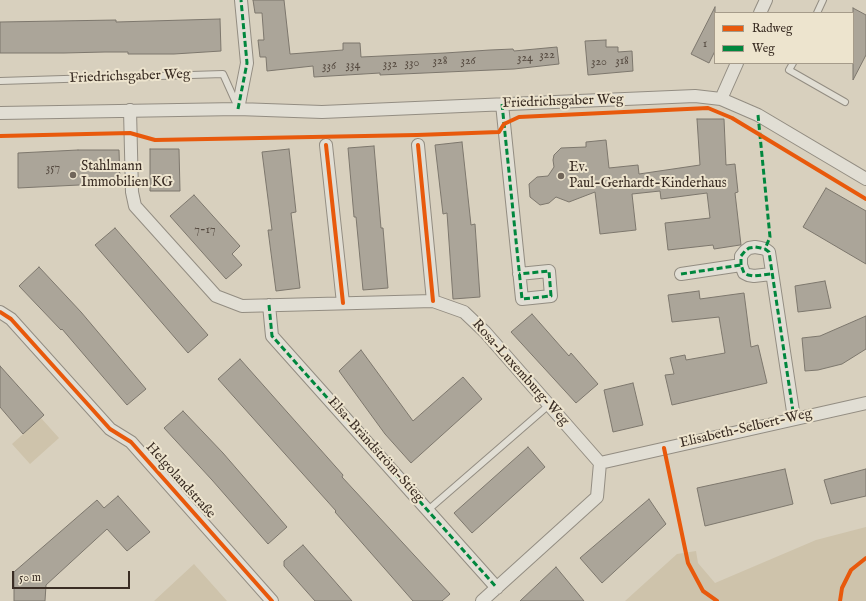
<!DOCTYPE html>
<meta charset="utf-8">
<style>
body{margin:0}
#map{position:relative;width:866px;height:601px;overflow:hidden;background:#d8d0be;font-family:"IM FELL English",serif}
canvas{display:block}
.legend{position:absolute;left:714px;top:12px;width:140px;height:52px;box-sizing:border-box;background:#ede4ce;border:1px solid #a59b8a;margin:0;padding:5px 7px;list-style:none;font-size:12px;color:#3a2d24}
.legend li{display:flex;align-items:center;gap:8px;height:20px}
.legend b{width:20px;border:1px solid #a59b8a}
.scale{position:absolute;left:12px;top:571px;width:118px;height:18px;box-sizing:border-box;border:2px solid #3a2d24;border-top:0;padding-left:5px;font-size:12px;line-height:14px;white-space:nowrap;color:#3a2d24;-webkit-text-stroke:3px #ede4ce;paint-order:stroke}
</style>
<div id="map">
<canvas width="866" height="601"></canvas>
<ul class="legend">
<li><b style="height:5px;background:#e8590c"></b>Radweg</li>
<li><b style="height:5px;background:#00873e"></b>Weg</li>
</ul>
<div class="scale">50 m</div>
</div>
<script>
const context = document.querySelector('canvas').getContext('2d');
context.lineJoin = 'round';
function paint(path, color) {
  context.fillStyle = color;
  context.fill(path, 'evenodd');
}
function shape(rows) {
  const path = new Path2D();
  for (const r of rows) {
    path.moveTo(r[0], r[1]);
    for (let i = 2; i < r.length; i += 2) path.lineTo(r[i], r[i + 1]);
  }
  return path;
}
function strokePath(path, color, width, dash) {
  context.strokeStyle = color;
  context.lineWidth = width;
  context.lineCap = dash ? 'butt' : 'round';
  context.setLineDash(dash || []);
  context.stroke(path);
}
function write(font, color, halo, rows, align = 'center') {
  context.font = font + ' "IM FELL English",serif';
  context.lineWidth = 4;
  context.setLineDash([]);
  context.textBaseline = 'middle';
  context.strokeStyle = halo;
  context.fillStyle = color;
  for (const [text, x, y, turn = 0] of rows) {
    context.save();
    context.translate(x, y);
    context.rotate((+turn || 0) * Math.PI / 180);
    context.textAlign = isNaN(turn) ? turn : align;
    if (halo) context.strokeText(text, 0, 0);
    context.fillText(text, 0, 0);
    context.restore();
  }
}
const green = shape([
 [41,418,59,438,30,464,12,444],
 [866,527,866,601,625,601,677,554,696,551,698,563,715,583,816,540],
 [194,564,227,601,154,601]
]);
const building = shape([
 [253,0,284,0,290,54,343,50,343,43,360,43,361,57,445,53,490,50,513,49,514,51,557,47,559,64,514,69,380,75,380,73,314,77,313,66,267,71,266,57,260,57,258,40,264,40,262,13,255,13,253,0],
 [715,7,715,51,709,63,691,54,715,7],
 [853,8,866,15,866,55,853,80,853,8],
 [220,19,221,51,174,54,128,54,128,52,105,52,64,53,0,53,0,22,116,20,116,22,220,19],
 [606,40,606,47,618,47,618,52,632,51,633,71,588,75,585,41,606,40],
 [697,119,724,119,726,165,735,164,738,192,735,193,741,245,740,245,714,249,713,245,668,250,665,223,710,218,707,193,661,199,660,191,632,194,636,230,600,234,595,192,569,202,556,197,549,203,540,205,530,197,529,184,537,177,548,176,554,167,553,160,554,155,561,148,586,147,586,142,606,140,609,168,638,165,639,174,700,165,697,119],
 [462,142,471,225,475,224,480,297,453,299,447,213,443,214,435,145,462,142],
 [374,146,381,228,383,228,388,288,363,290,356,217,354,217,348,148,374,146],
 [150,149,179,149,180,191,150,191,150,149],
 [289,149,296,212,291,213,300,288,276,291,268,230,272,230,262,152,289,149],
 [78,150,119,150,120,183,18,188,18,153,78,150],
 [826,188,866,211,866,264,803,227,826,188],
 [194,195,240,246,232,254,242,265,226,279,170,216,194,195],
 [115,228,208,335,188,353,95,245,115,228],
 [39,267,81,312,146,389,127,405,62,329,61,330,19,286,39,267],
 [825,281,831,308,798,312,795,286,825,281],
 [699,291,700,299,744,293,751,347,758,345,767,383,672,405,665,375,674,374,670,358,685,355,686,360,725,353,719,317,672,322,668,295,699,291],
 [532,314,569,356,571,353,598,384,576,403,511,332,532,314],
 [866,316,866,349,842,364,818,370,805,371,802,338,820,336,866,316],
 [361,350,413,421,463,377,482,399,411,463,385,434,339,371,361,350],
 [240,359,343,475,342,477,450,594,442,601,413,601,335,512,336,511,218,379,240,359],
 [0,366,44,415,23,434,0,407,0,366],
 [633,383,643,425,613,432,604,390,633,383],
 [183,411,223,453,287,527,268,544,212,480,164,428,183,411],
 [528,447,545,467,472,533,454,513,528,447],
 [785,469,793,504,705,526,697,488,785,469],
 [866,469,866,496,831,504,824,480,866,469],
 [118,496,150,532,127,551,107,529,46,585,45,601,14,601,14,572,97,500,104,508,118,496],
 [649,499,666,524,602,583,580,558,649,499],
 [303,545,352,601,315,601,299,583,284,566,284,561,303,545],
 [556,567,584,601,520,601,556,567]
]);
const service = shape([
 [817,13,823,0],
 [793,63,789,70,845,102],
 [0,81,223,74,237,105],
 [428,510,549,405]
]);
const minor = shape([
 [760,13,766,0],
 [721,99,737,63],
 [502,104,522,299,551,296,549,271,519,274],
 [238,109,247,63,241,0],
 [130,110,132,192,135,206,216,296,242,306,433,301,464,312,485,332,600,463],
 [0,113,238,109,322,112,695,96,721,99,758,115,866,179],
 [326,145,343,303],
 [418,145,433,301],
 [741,265,741,256,745,251,749,248,755,247,761,248,765,249,769,252,794,418],
 [681,274,741,265,744,273,748,275,754,276,771,274],
 [269,305,272,336,497,588],
 [0,312,11,319,110,429,131,442,272,601],
 [482,601,597,497,600,463,866,403]
]);
const quiet = shape([
 [502,104,522,299,551,296,549,271,519,274],
 [238,109,247,63,241,0],
 [758,115,770,237,765,249],
 [741,265,741,256,745,251,749,248,755,247,761,248,765,249,769,252,794,418],
 [681,274,741,265,744,273,748,275,754,276,771,274],
 [269,305,272,336,497,588]
]);
const cycleway = shape([
 [0,136,130,133,155,140,417,135,499,132,504,124,519,117,708,108,732,118,866,199],
 [326,145,343,303],
 [418,145,433,301],
 [0,312,11,319,110,429,131,442,272,601],
 [664,448,688,563,703,591,717,601],
 [840,601,842,588,851,570,866,558]
]);
const markers = [
 [73,175,4,"#71665a"],
 [561,176,4,"#71665a"]
];
const numberNames = [
 ["1",705,45],
 ["322",547,56],
 ["324",525,59],
 ["328",440,62],
 ["326",468,62],
 ["318",622,62],
 ["320",599,63],
 ["330",412,64],
 ["332",390,65],
 ["334",353,66],
 ["336",329,67],
 ["357",53,169],
 ["7-17",205,231]
];
const streetNames = [
 ["Friedrichsgaber Weg",130,77,-2],
 ["Friedrichsgaber Weg",563,102,-2],
 ["Rosa-Luxemburg-Weg",520,373,48],
 ["Elisabeth-Selbert-Weg",746,429,-13],
 ["Elsa-Brändström-Stieg",375,450,48],
 ["Helgolandstraße",180,481,48]
];
const poiNames = [
 ["Stahlmann",81,167],
 ["Immobilien KG",81,183],
 ["Ev.",569,168],
 ["Paul-Gerhardt-Kinderhaus",569,184]
];
paint(green, '#cec3ab');
paint(building, '#aba599');
strokePath(building, '#7d776d', 1);
strokePath(service, '#938d82', 8);
strokePath(minor, '#938d82', 14);
strokePath(service, '#e1ded4', 6);
strokePath(minor, '#e1ded4', 12);
strokePath(quiet, '#00873e', 3, [6, 3]);
strokePath(cycleway, '#e8590c', 4);
for (const [x, y, r, color] of markers) {
  const dot = new Path2D();
  dot.arc(x, y, r, 0, 2 * Math.PI);
  context.fillStyle = color;
  context.fill(dot);
  strokePath(dot, '#ede4ce', 1.5);
}
write('12px', '#564b41', null, numberNames);
write('14px', '#3a2d24', '#ede4ce', streetNames);
write('14px', '#3a2d24', '#ede4ce', poiNames, 'left');
</script>
